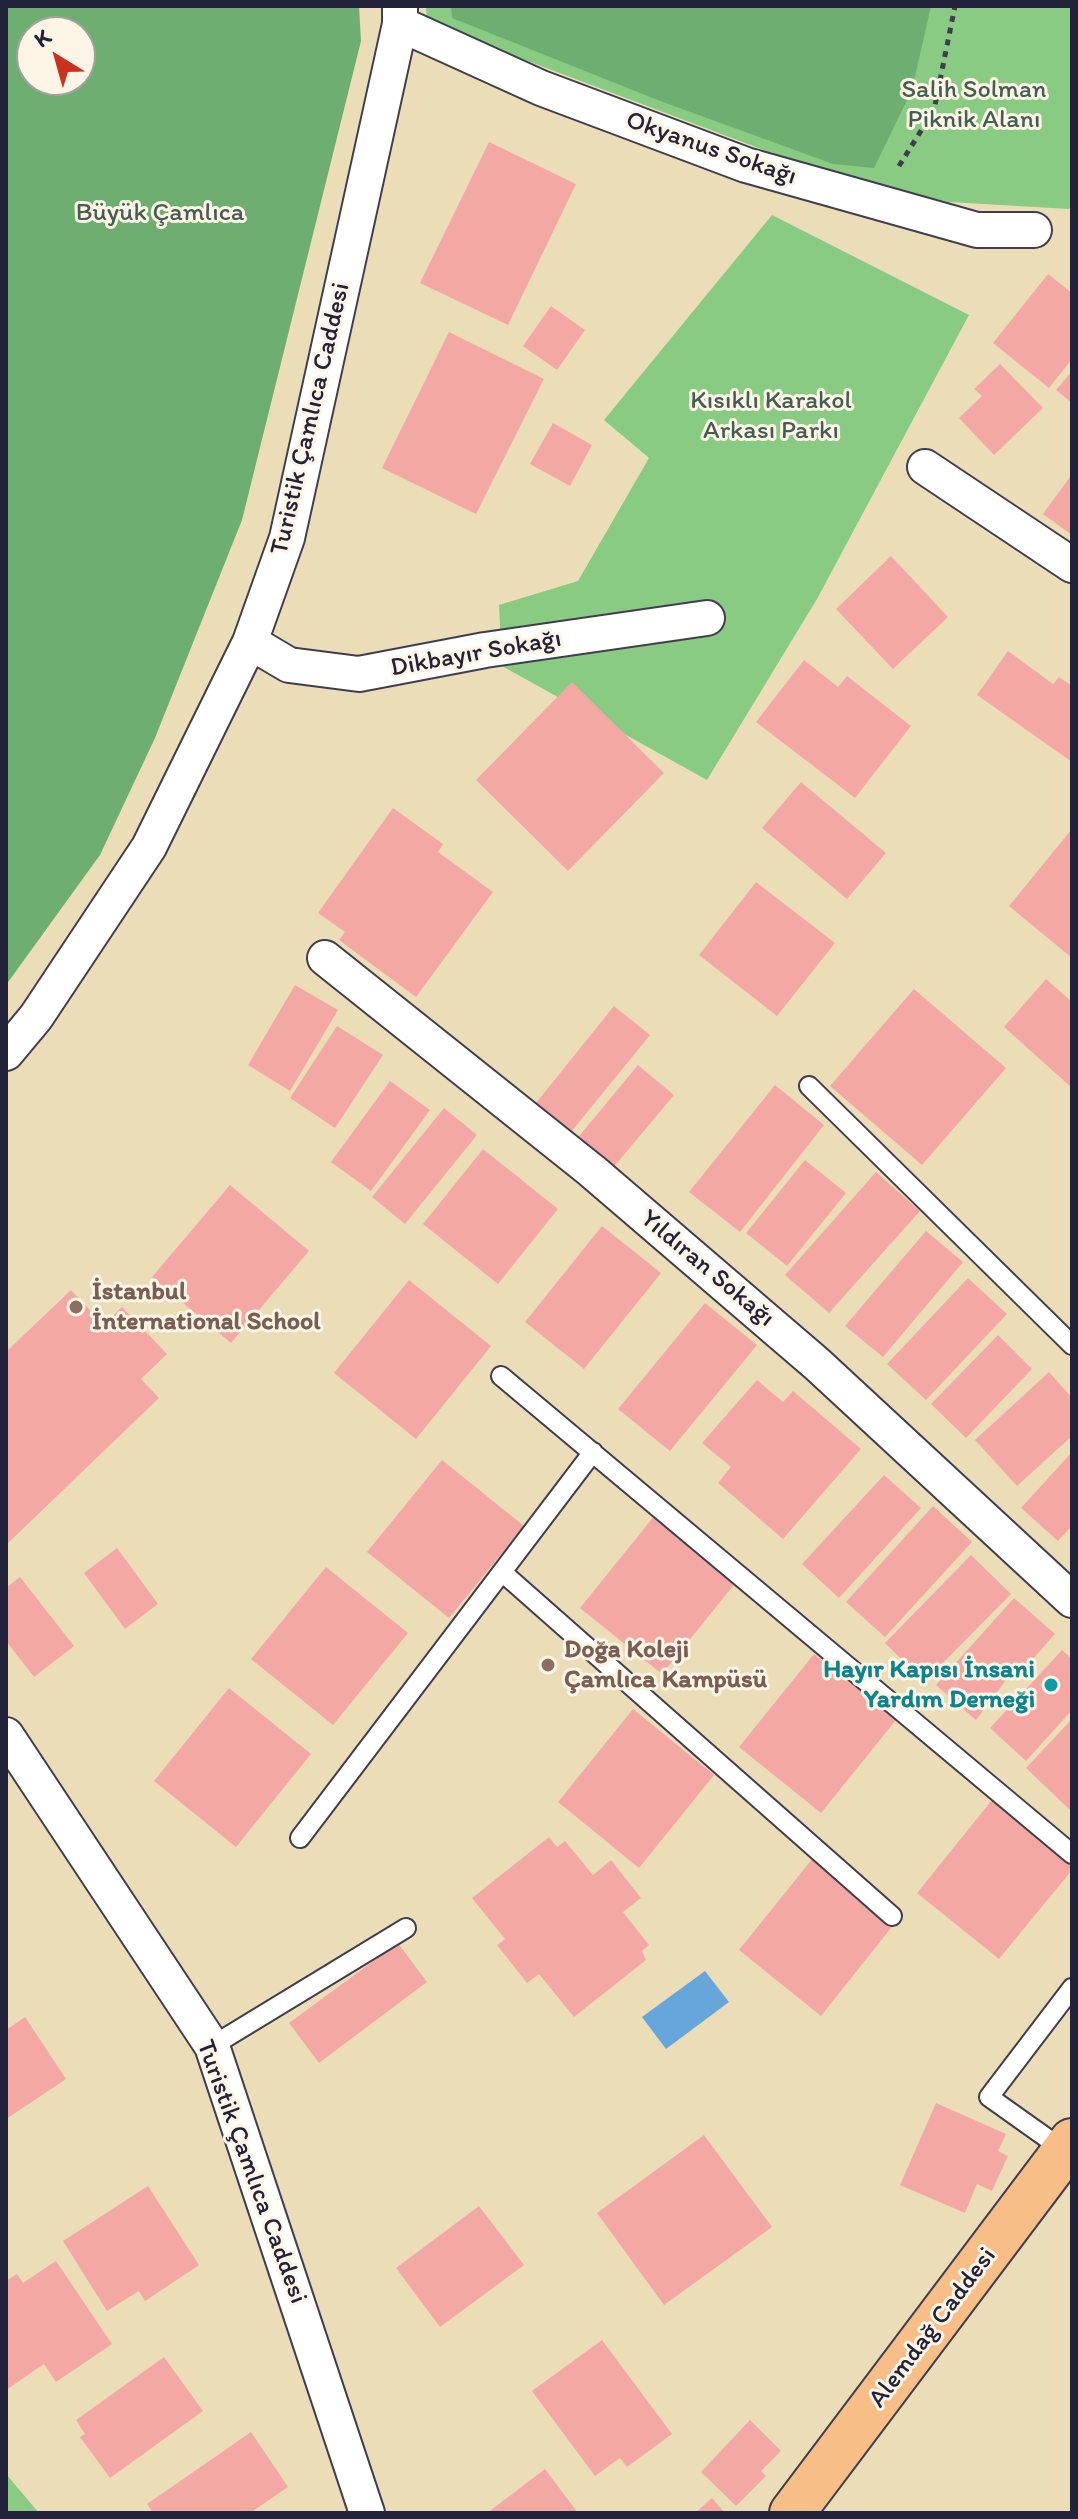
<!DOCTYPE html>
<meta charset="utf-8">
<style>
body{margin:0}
#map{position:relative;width:1078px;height:2519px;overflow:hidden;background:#ecddb9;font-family:Itim,sans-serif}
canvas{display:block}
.frame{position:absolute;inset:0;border:8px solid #22223b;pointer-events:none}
.north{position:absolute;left:16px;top:16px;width:80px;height:80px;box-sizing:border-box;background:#fcf5e5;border:2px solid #a5a1a1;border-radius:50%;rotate:323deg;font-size:22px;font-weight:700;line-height:32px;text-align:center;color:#22223b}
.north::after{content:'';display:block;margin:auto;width:28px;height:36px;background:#c8321e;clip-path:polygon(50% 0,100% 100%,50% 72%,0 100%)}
</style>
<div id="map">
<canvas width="1078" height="2519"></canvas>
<div class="frame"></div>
<div class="north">K</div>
</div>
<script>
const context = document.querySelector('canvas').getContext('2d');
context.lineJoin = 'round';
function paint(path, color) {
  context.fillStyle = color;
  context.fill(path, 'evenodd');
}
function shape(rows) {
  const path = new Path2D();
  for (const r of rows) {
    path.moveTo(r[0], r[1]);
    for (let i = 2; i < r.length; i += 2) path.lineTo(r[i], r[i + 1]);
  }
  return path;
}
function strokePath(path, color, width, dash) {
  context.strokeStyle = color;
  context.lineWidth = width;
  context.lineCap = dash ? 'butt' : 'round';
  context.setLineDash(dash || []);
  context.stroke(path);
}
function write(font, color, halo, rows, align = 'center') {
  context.font = font + ' Itim,sans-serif';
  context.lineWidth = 6;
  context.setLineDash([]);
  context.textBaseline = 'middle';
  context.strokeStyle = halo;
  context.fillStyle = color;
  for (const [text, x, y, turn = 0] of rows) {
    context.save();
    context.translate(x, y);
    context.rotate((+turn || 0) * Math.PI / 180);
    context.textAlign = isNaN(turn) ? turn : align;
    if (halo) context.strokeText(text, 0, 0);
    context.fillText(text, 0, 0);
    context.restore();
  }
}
const green = shape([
 [426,6,1072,6,1072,203,1069,209,949,202,883,187,769,152,427,23],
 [772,215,969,315,817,599,707,780,502,666,499,605,578,581,649,458,604,420],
 [6,2474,39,2513,6,2513]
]);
const forest = shape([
 [6,6,359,6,361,41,242,520,155,738,100,855,6,985],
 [32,32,80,32,80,80,32,80],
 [451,6,931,6,912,90,874,168,833,164,660,101,452,18]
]);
const water = shape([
 [705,1971,729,2002,666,2049,642,2017]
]);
const building = shape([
 [489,142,576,184,508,325,420,283],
 [1048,274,1072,293,1072,359,1049,388,993,343],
 [551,306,585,330,557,370,523,346],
 [449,332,544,379,476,514,382,468],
 [1000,364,1043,408,994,455,959,418,982,396,974,389],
 [1072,371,1072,403,1056,390],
 [553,423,592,445,570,486,530,464],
 [1072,474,1072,535,1043,514],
 [891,556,948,617,893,669,836,609],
 [1008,651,1053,684,1059,677,1072,686,1072,762,977,695],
 [804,660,838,687,847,676,911,726,855,798,756,722],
 [572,682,664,773,568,871,476,780],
 [801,782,886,853,847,899,762,828],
 [393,808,443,844,438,852,493,892,416,997,339,940,345,932,318,913],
 [1072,829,1072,958,1009,906],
 [756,882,835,943,777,1016,699,955],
 [1046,979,1072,1002,1072,1088,1004,1027],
 [295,985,338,1010,290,1091,248,1065],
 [914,989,1006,1068,922,1165,830,1086],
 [614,1006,650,1035,567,1137,532,1108],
 [337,1026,383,1055,335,1128,290,1098],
 [638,1065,674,1095,612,1169,576,1140],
 [390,1081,430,1110,371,1191,331,1162],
 [775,1085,824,1125,740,1232,689,1192],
 [444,1108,477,1135,405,1224,372,1197],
 [483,1149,558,1209,498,1284,423,1224],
 [805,1160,846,1193,787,1266,746,1233],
 [876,1172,920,1211,829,1313,785,1275],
 [230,1185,309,1251,231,1343,152,1277],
 [602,1226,661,1273,584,1369,525,1322],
 [926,1231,963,1262,883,1357,845,1326],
 [968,1278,1007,1314,926,1400,887,1364],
 [409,1280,491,1346,416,1439,334,1373],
 [71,1290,104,1325,122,1307,167,1354,141,1379,159,1398,6,1545,6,1352],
 [705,1303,757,1345,670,1451,618,1409],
 [998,1335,1032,1369,966,1438,931,1404],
 [1049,1372,1072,1398,1072,1436,1017,1486,975,1440],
 [757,1380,783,1402,793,1391,861,1449,783,1539,718,1483,731,1467,702,1443],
 [1072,1452,1072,1526,1058,1541,1021,1508],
 [442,1460,524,1526,449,1618,367,1552],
 [884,1475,921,1508,839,1598,802,1564],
 [933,1506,972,1542,885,1637,846,1602],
 [655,1515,737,1581,662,1674,580,1608],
 [117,1548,158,1604,125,1629,84,1573],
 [971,1555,1011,1594,924,1682,885,1643],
 [326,1567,408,1633,333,1725,251,1659],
 [20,1577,74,1646,34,1677,6,1641,6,1588],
 [1014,1598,1055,1634,1018,1676,1013,1671,976,1720,936,1685],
 [1062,1650,1072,1659,1072,1710,1026,1761,990,1728],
 [814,1654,896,1720,821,1813,739,1747],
 [229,1688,311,1754,236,1847,154,1781],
 [633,1709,714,1775,639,1868,558,1802],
 [1072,1719,1072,1808,1070,1810,1026,1768],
 [992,1800,1072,1865,1072,1870,999,1959,917,1893],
 [549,1837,557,1847,565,1841,593,1875,611,1860,641,1898,623,1912,649,1945,642,1951,646,1960,574,2017,539,1974,527,1983,497,1945,505,1939,472,1898],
 [813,1858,895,1923,821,2016,739,1950],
 [398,1943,427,1982,319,2063,289,2023],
 [25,2017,66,2079,6,2119,6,2030],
 [936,2103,1006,2134,998,2151,1008,2156,992,2191,977,2184,965,2213,900,2185],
 [704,2135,772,2227,664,2305,597,2213],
 [148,2186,199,2265,145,2301,139,2291,107,2311,63,2241],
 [479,2206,524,2265,440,2327,396,2268],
 [56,2261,112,2344,56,2382,44,2364,6,2390,6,2281,17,2274,23,2283],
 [602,2340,672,2434,627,2467,620,2458,595,2476,532,2391],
 [164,2357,203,2411,110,2478,80,2437,85,2434,76,2420],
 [750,2420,781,2451,761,2471,766,2476,736,2506,701,2472],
 [251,2432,288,2487,250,2513,153,2513,147,2504],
 [545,2469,578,2513,487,2513],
 [712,2498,725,2513,695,2513]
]);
const path = shape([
 [899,166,934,110,955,6]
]);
const service = shape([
 [809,1086,1072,1345],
 [501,1376,1072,1854],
 [502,1572,892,1916],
 [300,1838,593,1452],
 [212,2046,406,1928],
 [1065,2151,989,2097,1072,1988]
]);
const minor = shape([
 [400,24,541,88,746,165,977,230,1034,230],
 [925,467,1072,565],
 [250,642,289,665,359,674,485,650,707,618],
 [325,958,592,1171,817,1364,1072,1600],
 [6,1053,36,1017,149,847,250,642,287,538,400,24,400,6],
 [6,1735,212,2046,367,2513]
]);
const primary = shape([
 [792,2513,1072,2141]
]);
const markers = [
 [76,1307,8,"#8d6e63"],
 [548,1665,8,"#8d6e63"],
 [1051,1685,8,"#0f9aa8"]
];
const parkNames = [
 ["Salih Solman",974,90],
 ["Piknik Alanı",974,120],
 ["Büyük Çamlıca",160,213],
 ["Kısıklı Karakol",771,401],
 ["Arkası Parkı",771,431]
];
const streetNames = [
 ["Okyanus Sokağı",711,149,19],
 ["Turistik Çamlıca Caddesi",311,419,-77],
 ["Dikbayır Sokağı",476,654,-10],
 ["Yıldıran Sokağı",707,1269,40],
 ["Turistik Çamlıca Caddesi",251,2172,70],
 ["Alemdağ Caddesi",933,2328,-53]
];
const educationNames = [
 ["İstanbul",92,1292],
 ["İnternational School",92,1322],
 ["Doğa Koleji",564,1650],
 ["Çamlıca Kampüsü",564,1680]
];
const cultureNames = [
 ["Hayır Kapısı İnsani",1035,1670],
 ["Yardım Derneği",1035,1700]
];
paint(green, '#89cb83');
paint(forest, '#6eaf71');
paint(water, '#67a6da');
paint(building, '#f4a8a3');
strokePath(service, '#403e4e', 22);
strokePath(minor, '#403e4e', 38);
strokePath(primary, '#403e4e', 48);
strokePath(path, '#403e4e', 5, [6, 6]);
strokePath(service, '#fff', 18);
strokePath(minor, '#fff', 34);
strokePath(primary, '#f7be87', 44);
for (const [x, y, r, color] of markers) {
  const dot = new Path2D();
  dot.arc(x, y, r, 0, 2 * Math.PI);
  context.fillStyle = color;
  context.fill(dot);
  strokePath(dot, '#fcf5e5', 3);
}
write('26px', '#465d54', '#fcf5e5', parkNames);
write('26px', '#22223b', '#fcf5e5', streetNames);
write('bold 26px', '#785e54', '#fcf5e5', educationNames, 'left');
write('bold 26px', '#0d838f', '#fcf5e5', cultureNames, 'right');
</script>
